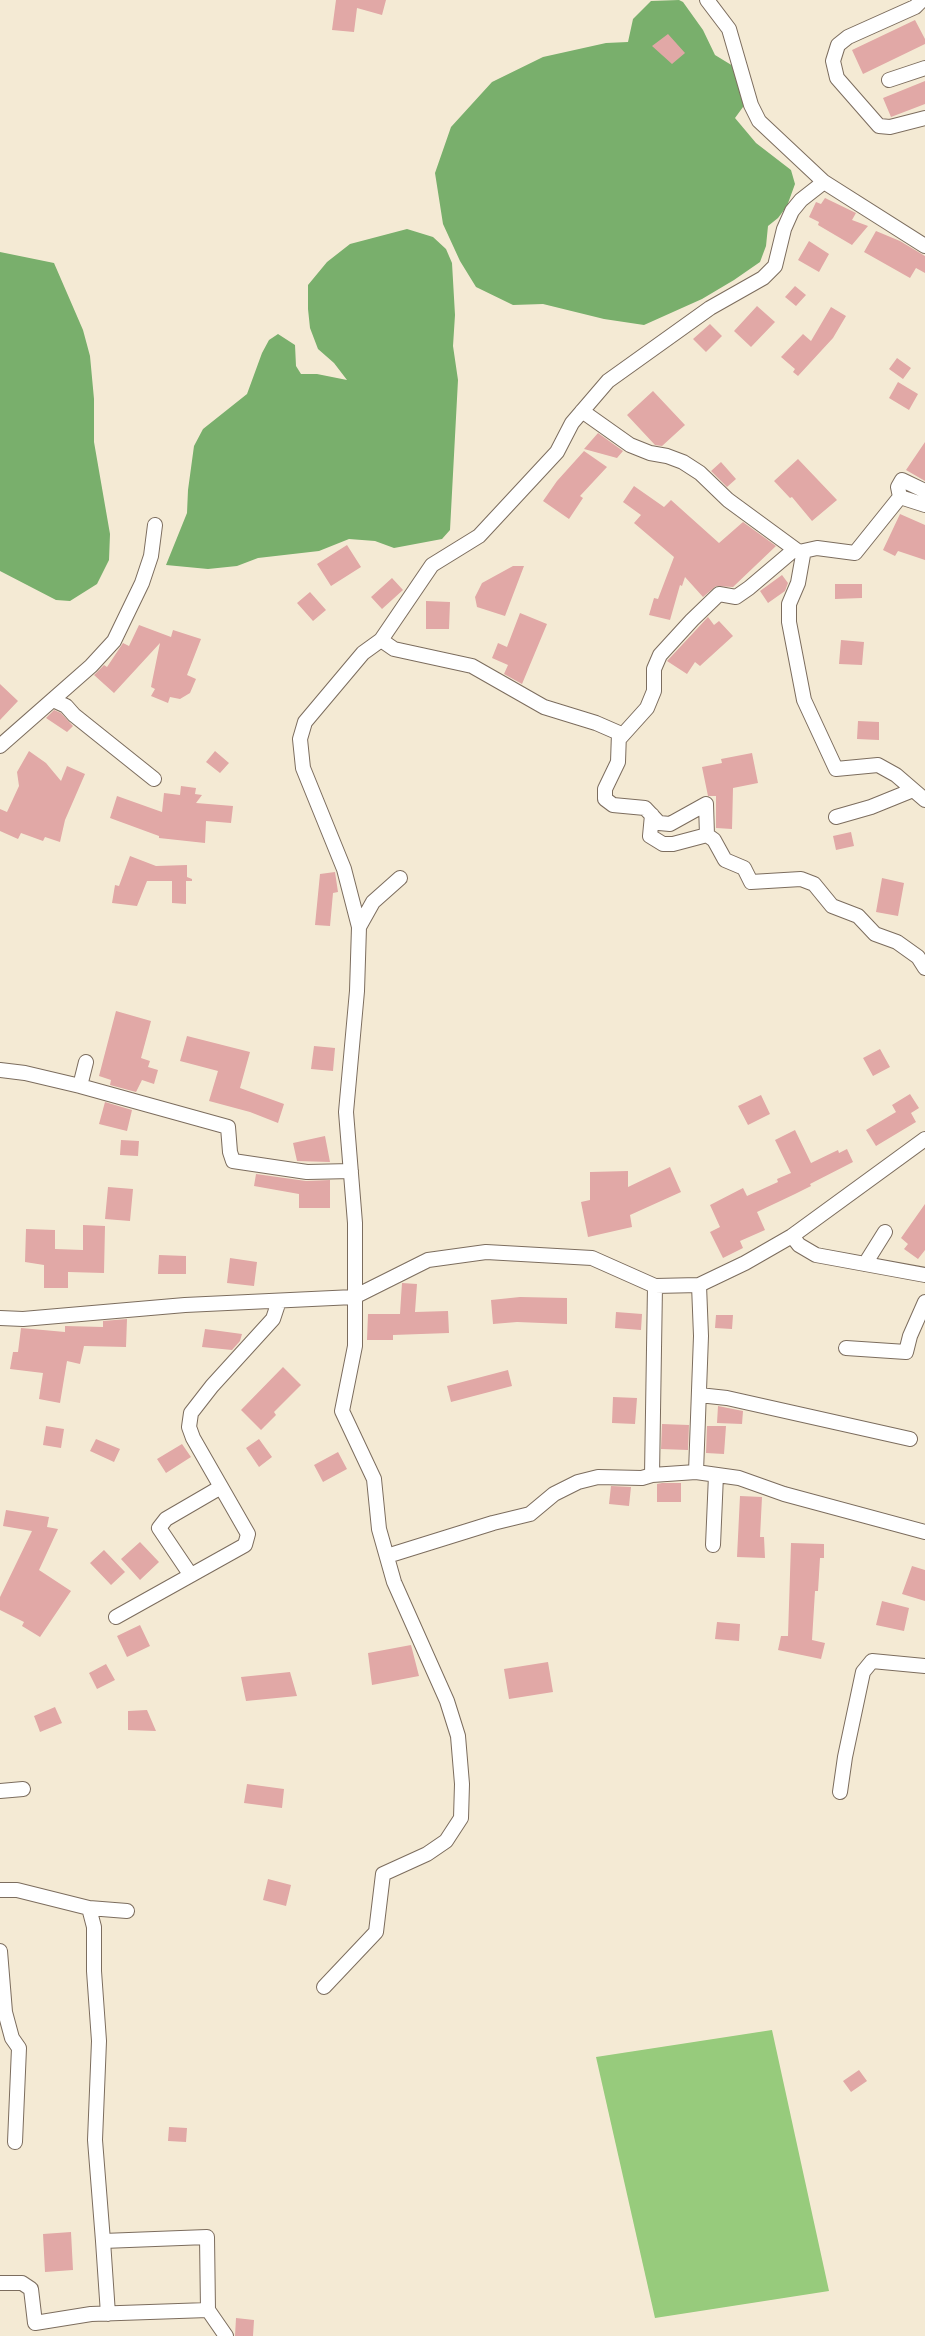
<!DOCTYPE html>
<style>
body{margin:0}
canvas{display:block;background:#f4ead4}
</style>
<canvas width="925" height="2336"></canvas>
<script>
const context = document.querySelector('canvas').getContext('2d');
context.lineJoin = 'round';
function paint(path, color) {
  context.fillStyle = color;
  context.fill(path, 'evenodd');
}
function shape(rows) {
  const path = new Path2D();
  for (const r of rows) {
    path.moveTo(r[0], r[1]);
    for (let i = 2; i < r.length; i += 2) path.lineTo(r[i], r[i + 1]);
  }
  return path;
}
function strokePath(path, color, width, dash) {
  context.strokeStyle = color;
  context.lineWidth = width;
  context.lineCap = dash ? 'butt' : 'round';
  context.setLineDash(dash || []);
  context.stroke(path);
}
const green = shape([
 [772,2030,829,2291,655,2318,596,2057]
]);
const forest = shape([
 [679,0,683,2,703,30,715,55,733,66,745,87,743,107,735,118,756,143,791,170,795,184,787,206,778,218,768,226,766,246,760,262,734,280,702,299,644,325,604,319,543,304,513,305,476,287,460,261,443,224,435,173,451,127,492,82,543,57,606,43,628,42,633,19,651,1],
 [407,229,433,237,446,249,452,263,455,315,453,346,458,380,450,530,442,539,394,548,375,541,349,539,319,551,258,558,237,566,208,569,166,565,187,513,188,490,194,446,203,429,247,394,262,353,269,340,278,334,295,345,296,366,301,374,317,374,347,380,334,363,318,349,310,328,308,309,308,285,327,262,350,244],
 [0,252,54,263,83,330,90,356,94,399,94,442,110,534,109,560,97,584,70,601,56,600,0,571]
]);
const building = shape([
 [336,0,386,0,382,15,357,8,354,32,332,30],
 [915,20,925,39,925,44,863,74,852,50],
 [668,34,685,53,672,64,652,46],
 [925,81,925,104,891,117,883,98],
 [825,198,856,213,852,220,868,226,852,245,818,225,819,222,809,217,816,202,821,204],
 [876,231,900,241,925,256,925,273,916,268,910,278,864,252],
 [809,241,829,254,819,272,798,260],
 [795,286,806,295,796,306,785,297],
 [757,306,775,322,751,347,734,331],
 [831,307,846,316,833,338,798,376,793,372,795,369,781,357,803,334,811,341],
 [710,324,722,336,706,352,693,339],
 [897,358,911,368,903,379,889,369],
 [898,382,918,394,909,410,889,398],
 [653,391,685,425,662,446,655,445,627,415],
 [598,433,623,451,617,458,584,449],
 [925,442,925,481,906,470],
 [584,451,607,467,580,496,583,498,569,519,543,501,557,481],
 [798,459,837,500,812,521,792,497,790,498,774,481],
 [721,462,736,479,727,487,711,471],
 [634,486,664,507,671,500,719,543,743,522,776,546,733,587,716,586,703,597,685,577,682,586,680,585,670,620,649,615,654,598,658,599,674,557,634,523,641,515,623,502],
 [900,514,925,525,925,560,898,551,895,556,883,550],
 [347,545,361,567,331,586,317,564],
 [513,566,524,566,505,616,477,607,475,597,482,583],
 [782,575,788,583,785,591,768,603,760,591],
 [392,578,403,590,382,609,371,597],
 [835,584,862,584,862,598,835,599],
 [310,592,326,610,313,621,297,603],
 [426,601,450,602,449,629,426,629],
 [520,613,547,624,522,684,504,674,508,665,492,658,498,643,507,647],
 [708,617,714,625,719,621,733,636,700,666,695,662,687,674,667,661],
 [139,625,171,637,173,630,201,639,187,675,196,679,190,693,180,699,170,697,168,703,151,696,155,689,151,687,160,643,114,693,94,675,104,665,107,667,123,643,129,646],
 [841,640,864,642,862,665,839,664],
 [0,684,18,701,0,720],
 [54,710,61,713,73,726,67,732,46,718],
 [858,721,879,722,879,740,857,739],
 [29,751,46,763,61,781,67,766,85,774,65,820,60,842,45,837,43,841,21,833,18,839,0,831,0,809,7,812,19,786,17,772],
 [215,751,229,763,220,773,206,762],
 [752,753,758,783,733,788,732,829,716,828,716,796,708,796,702,767,722,763,721,759],
 [181,786,196,788,195,794,202,795,196,803,233,806,231,823,206,821,205,843,159,838,159,836,110,818,117,796,162,812,164,793,180,795],
 [851,832,854,846,836,850,833,836],
 [130,856,156,866,187,865,187,877,192,879,192,881,186,881,186,904,172,903,172,881,147,881,137,906,112,903,115,885,119,886],
 [335,872,338,892,333,893,330,926,315,925,320,874],
 [882,878,904,883,898,916,876,912],
 [116,1011,151,1021,141,1058,150,1061,148,1067,158,1070,154,1084,142,1080,136,1092,110,1085,111,1080,99,1076],
 [187,1036,250,1052,240,1088,284,1104,278,1123,250,1112,209,1101,218,1071,180,1061],
 [314,1046,335,1048,333,1071,311,1069],
 [880,1049,890,1067,873,1076,863,1058],
 [910,1094,919,1108,911,1113,916,1122,876,1146,866,1130,896,1112,892,1105],
 [761,1095,770,1114,748,1125,738,1106],
 [105,1102,132,1110,127,1131,99,1124],
 [795,1130,811,1163,838,1150,839,1153,847,1149,853,1162,810,1184,811,1186,795,1194,757,1212,765,1230,740,1241,743,1248,723,1258,710,1232,720,1227,710,1205,743,1188,747,1196,778,1182,777,1179,791,1173,775,1140],
 [325,1136,330,1162,297,1161,293,1143],
 [121,1140,139,1141,138,1156,120,1155],
 [670,1167,681,1192,630,1215,632,1227,588,1237,581,1202,590,1200,590,1172,628,1171,628,1187],
 [256,1174,306,1181,330,1180,330,1208,299,1208,299,1194,254,1186],
 [108,1187,133,1189,130,1221,105,1219],
 [925,1204,925,1250,918,1259,904,1249,908,1244,901,1238],
 [83,1225,105,1226,104,1273,68,1272,68,1288,44,1288,44,1265,25,1262,26,1229,55,1230,55,1249,83,1250],
 [159,1255,186,1256,186,1274,158,1274],
 [230,1258,257,1262,254,1286,227,1283],
 [402,1283,417,1284,415,1312,448,1311,449,1333,393,1335,393,1340,367,1340,368,1314,400,1314],
 [520,1297,567,1298,567,1324,517,1322,493,1324,491,1300],
 [616,1312,642,1314,641,1330,615,1328],
 [716,1315,733,1315,732,1329,715,1328],
 [127,1319,126,1347,84,1346,80,1364,67,1361,60,1403,39,1399,43,1373,10,1369,13,1352,18,1352,21,1328,65,1332,65,1326,103,1327,103,1321],
 [205,1329,242,1334,240,1341,232,1350,202,1347],
 [283,1367,301,1385,274,1412,276,1415,261,1430,241,1410],
 [508,1370,512,1386,451,1402,447,1386],
 [613,1397,637,1398,635,1424,612,1423],
 [718,1406,743,1411,742,1424,717,1423],
 [662,1424,689,1425,688,1450,661,1449],
 [46,1426,64,1429,61,1448,43,1445],
 [707,1426,726,1426,724,1454,706,1453],
 [96,1439,120,1449,114,1462,90,1451],
 [259,1439,272,1457,259,1467,246,1448],
 [182,1444,191,1457,166,1473,157,1459],
 [338,1452,347,1469,323,1482,314,1465],
 [662,1483,681,1483,681,1502,657,1502,657,1484],
 [611,1486,631,1487,629,1506,609,1504],
 [740,1496,762,1497,760,1537,764,1537,765,1558,737,1557],
 [6,1510,49,1517,47,1527,58,1529,39,1570,71,1591,40,1637,22,1626,24,1622,0,1610,0,1597,32,1531,3,1526],
 [140,1542,159,1562,140,1580,121,1559],
 [791,1543,824,1544,824,1558,820,1558,818,1591,815,1591,812,1640,825,1643,821,1659,778,1650,781,1636,788,1636],
 [104,1550,125,1572,111,1585,90,1563],
 [912,1566,925,1570,925,1601,902,1594],
 [882,1601,909,1608,904,1631,876,1625],
 [717,1622,740,1624,739,1641,715,1639],
 [140,1625,150,1646,127,1657,117,1636],
 [411,1645,419,1676,372,1685,368,1653],
 [548,1662,553,1692,509,1699,504,1669],
 [106,1664,115,1680,97,1689,89,1673],
 [290,1672,297,1696,246,1701,241,1677],
 [55,1707,62,1723,40,1732,34,1716],
 [147,1710,156,1731,128,1730,128,1711],
 [247,1784,284,1789,282,1808,244,1803],
 [268,1879,291,1885,286,1906,263,1900],
 [859,2070,867,2081,851,2092,843,2081],
 [169,2127,187,2128,186,2142,168,2141],
 [71,2232,73,2270,45,2272,43,2234],
 [236,2318,254,2320,253,2336,235,2336]
]);
const street = shape([
 [707,0,729,29,751,105,759,121,824,182,925,246],
 [922,0,915,7,848,37,838,45,833,61,837,78,879,126,890,127,925,118],
 [889,80,925,68],
 [582,411,630,445,650,453,667,456,683,462,700,473,728,500,803,555,798,583,789,604,789,622,804,700,836,769,878,765,896,775,925,800],
 [900,497,898,487,902,480,925,491],
 [799,552,817,548,855,553,900,497,925,505],
 [381,640,394,649,472,666,544,707,596,723,619,733,618,762,605,789,605,799,613,805,645,808,659,823,670,824,706,804,707,835],
 [53,700,66,706,74,715,154,779],
 [620,738,647,708,654,691,654,669,660,655,692,620,719,594,736,597,749,588,795,549],
 [0,746,91,666,114,641,142,583,151,556,155,525],
 [652,815,650,836,663,844,673,844,707,835],
 [836,817,871,807,913,790],
 [707,835,714,840,725,860,744,868,751,882,801,879,814,884,832,906,858,916,875,934,897,942,918,957,925,968],
 [359,927,373,902,400,878],
 [0,1070,25,1073,80,1086,228,1127,230,1152,233,1161,307,1172,351,1171],
 [80,1086,86,1062],
 [792,1236,799,1245,816,1255,925,1275],
 [865,1264,885,1232],
 [655,1286,652,1475,696,1472,739,1478,784,1494,925,1532],
 [0,1318,23,1319,185,1305,354,1297,428,1260,486,1252,592,1258,655,1286,699,1285,745,1263,792,1236,925,1139],
 [846,1348,906,1352,910,1336,925,1302],
 [699,1395,727,1398,910,1439],
 [696,1472,701,1336,699,1285],
 [713,1545,716,1475],
 [387,1556,493,1523,530,1514,554,1494,578,1482,598,1477,642,1478,652,1475],
 [190,1574,159,1528,166,1519,221,1487],
 [116,1617,245,1545,248,1534,193,1438,189,1427,191,1413,212,1386,273,1319,279,1301],
 [0,1791,23,1789],
 [840,1792,845,1757,863,1672,872,1661,925,1666],
 [0,1890,17,1890,89,1908,94,1927,94,1971,99,2041,95,2140,103,2241,207,2237,208,2310],
 [89,1908,127,1911],
 [0,1951,5,2012,12,2038,19,2048,15,2142],
 [324,1987,376,1932,383,1874,427,1854,446,1841,461,1818,462,1784,458,1736,447,1701,394,1582,379,1529,374,1479,342,1411,355,1346,355,1223,346,1112,357,991,359,927,344,869,303,768,300,739,305,722,363,653,381,640,432,565,479,536,557,452,572,423,608,381,710,308,763,278,775,266,784,229,792,211,801,200,824,182],
 [103,2241,108,2314],
 [0,2283,22,2283,31,2289,35,2323,91,2314,208,2310,226,2336]
]);
paint(green, '#97cb7c');
paint(forest, '#79af6c');
paint(building, '#e1a8a6');
strokePath(street, '#7c6d5e', 16);
strokePath(street, '#fff', 14);
</script>
